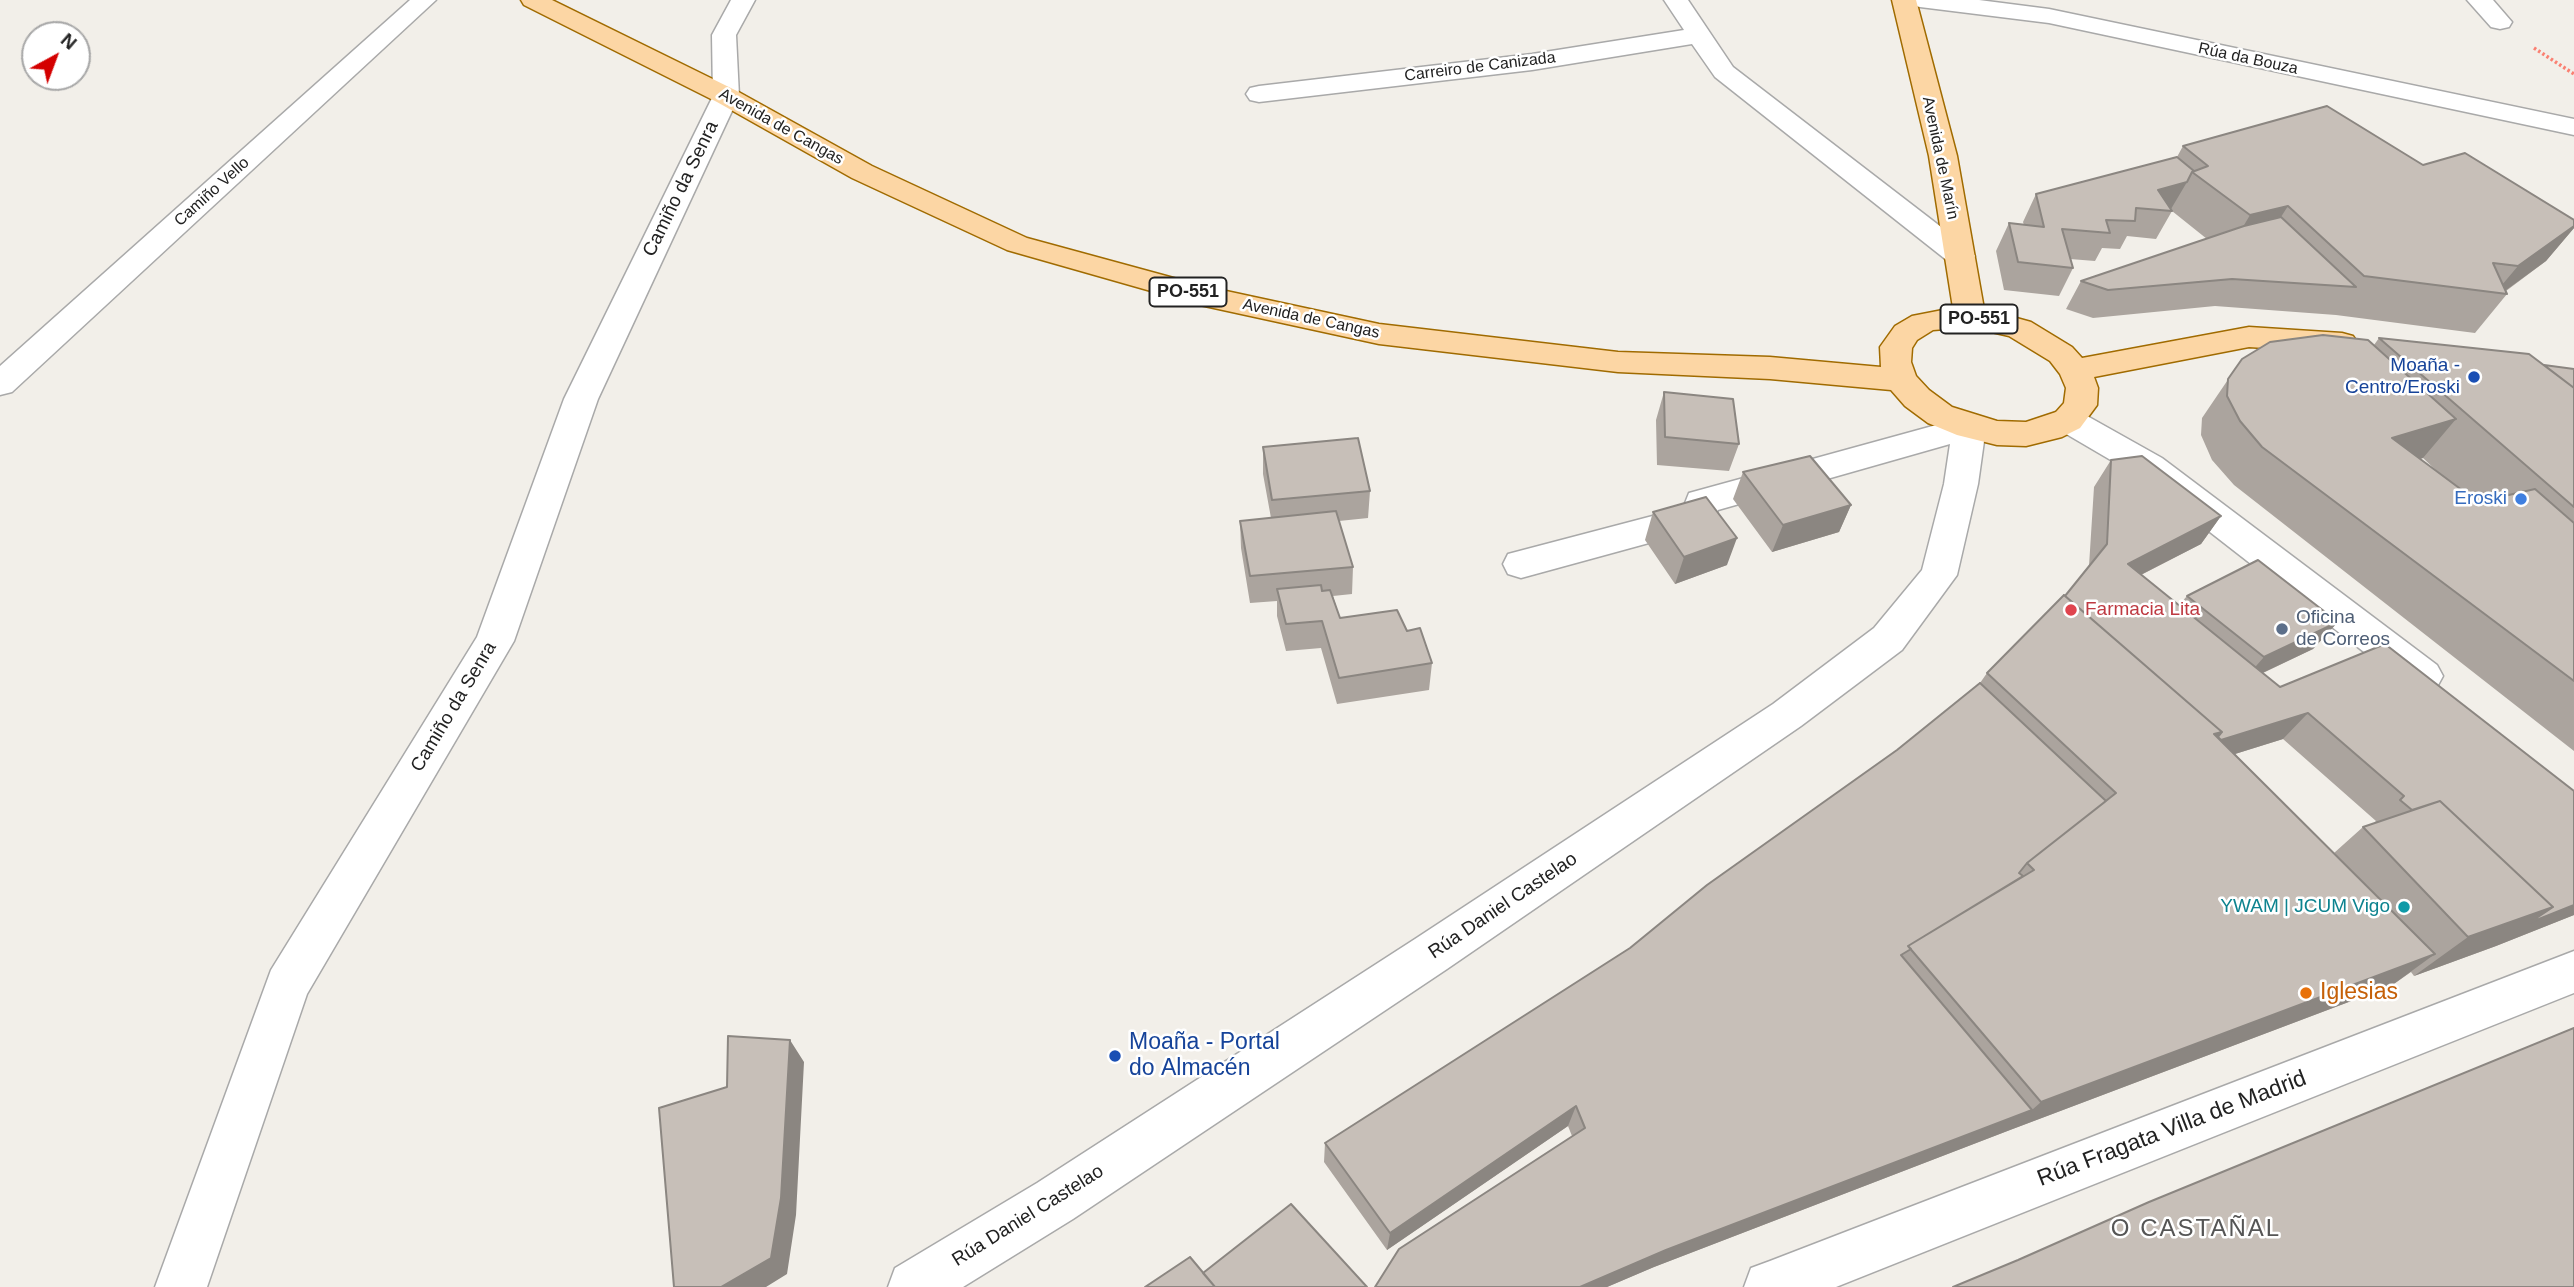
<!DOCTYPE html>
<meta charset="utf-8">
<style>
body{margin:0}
#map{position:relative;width:2574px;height:1287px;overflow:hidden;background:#f2efe9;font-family:Helvetica,sans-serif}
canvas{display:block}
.north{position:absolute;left:21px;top:21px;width:70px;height:70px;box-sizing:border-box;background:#fff;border:2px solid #a7a7a7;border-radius:50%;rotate:41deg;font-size:19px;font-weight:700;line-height:28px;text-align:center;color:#222}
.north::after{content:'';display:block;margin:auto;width:24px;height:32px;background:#d40000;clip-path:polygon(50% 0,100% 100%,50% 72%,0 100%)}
</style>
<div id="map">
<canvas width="2574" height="1287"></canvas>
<div class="north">N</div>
</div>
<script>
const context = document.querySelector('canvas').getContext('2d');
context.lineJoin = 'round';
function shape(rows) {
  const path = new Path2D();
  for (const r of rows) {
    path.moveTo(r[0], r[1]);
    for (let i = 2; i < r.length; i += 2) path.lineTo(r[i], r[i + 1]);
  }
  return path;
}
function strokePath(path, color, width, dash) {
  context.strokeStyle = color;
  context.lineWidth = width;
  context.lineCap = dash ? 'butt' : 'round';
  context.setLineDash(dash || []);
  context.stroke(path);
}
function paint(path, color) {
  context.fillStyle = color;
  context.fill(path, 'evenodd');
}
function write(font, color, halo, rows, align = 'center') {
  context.font = font + ' Helvetica,sans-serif';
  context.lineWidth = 5;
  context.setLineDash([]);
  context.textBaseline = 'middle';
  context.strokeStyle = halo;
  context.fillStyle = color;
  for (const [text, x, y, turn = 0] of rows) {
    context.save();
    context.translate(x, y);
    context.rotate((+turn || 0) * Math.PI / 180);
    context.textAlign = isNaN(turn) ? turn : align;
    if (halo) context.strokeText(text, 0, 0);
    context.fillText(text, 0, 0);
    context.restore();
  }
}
const path = shape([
 [2534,48,2574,74]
]);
const minor = shape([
 [410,0,436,0,12,392,0,395,0,366,410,0],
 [731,0,755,0,736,35,739,96,598,399,514,641,307,994,207,1287,155,1287,271,970,477,637,564,399,713,96,712,35,731,0],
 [1664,0,1688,0,1733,67,1971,250,1975,256,1971,262,1960,265,1949,262,1715,77,1692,44,1532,70,1259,102,1250,100,1246,94,1250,88,1259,86,1532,54,1684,30,1664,0],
 [1908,0,1979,0,2049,9,2574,119,2574,135,2049,23,1920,7,1911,5,1908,0],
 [2467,0,2493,0,2512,22,2509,27,2500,29,2491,27,2467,0],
 [2068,409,2080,412,2162,458,2437,665,2443,676,2437,687,2423,692,2409,687,2138,476,2056,428,2051,420,2056,412,2068,409],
 [1969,416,1981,419,1986,427,1978,484,1957,575,1902,650,1801,726,1447,969,1073,1219,963,1287,888,1287,895,1268,1037,1183,1415,939,1773,704,1874,628,1922,570,1944,484,1950,444,1718,510,1711,526,1521,578,1508,574,1503,564,1508,554,1683,508,1689,493,1969,416],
 [2574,951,2574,993,1836,1287,1744,1287,1751,1268,1770,1261,2574,951]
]);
const major = shape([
 [521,0,552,0,735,90,872,166,1027,238,1203,286,1379,324,1618,352,1770,357,1881,367,1880,347,1895,326,1912,316,1953,308,1929,156,1892,0,1916,0,1957,156,1984,309,2031,322,2072,347,2082,358,2249,327,2342,333,2353,336,2358,343,2353,350,2342,353,2249,347,2094,377,2098,388,2097,405,2080,428,2062,437,2026,446,1997,445,1957,435,1928,423,1905,406,1891,390,1770,379,1618,372,1379,344,1200,305,1007,250,852,178,717,102,524,5,521,0],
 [1970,327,2009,336,2050,361,2060,374,2066,388,2064,403,2056,412,2026,422,1997,421,1952,407,1929,390,1916,376,1911,362,1912,348,1917,340,1933,330,1970,327]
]);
const wall = shape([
 [2183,146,2423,165,2574,220,2574,228,2546,261,2506,291,2507,294,2475,333,2336,315,2215,306,2093,318,2066,309,2081,281,2207,239,2172,211,2156,239,2127,236,2120,249,2102,248,2095,261,2070,259,2073,268,2059,296,2004,290,1996,251,2009,223,2024,225,2023,222,2036,194,2177,157],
 [2379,338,2544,365,2574,369,2574,751,2234,485,2212,460,2201,435,2202,418,2242,359,2374,345],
 [2423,458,2441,475,2420,459],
 [1664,392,1739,444,1729,471,1657,465,1656,420],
 [1263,447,1370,491,1368,518,1339,521,1353,567,1352,594,1333,596,1340,618,1407,631,1432,663,1429,690,1337,704,1321,648,1286,651,1277,616,1277,601,1250,603,1241,548,1240,521,1271,518,1263,474],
 [2111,460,2221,516,2201,544,2141,575,2179,605,2187,596,2338,622,2313,649,2263,673,2280,687,2574,791,2574,915,2496,946,2414,976,2411,972,2391,986,2010,1130,1654,1267,1607,1287,1375,1287,1572,1136,1568,1126,1387,1250,1324,1162,1325,1143,1630,948,1897,750,1980,683,1987,673,2065,596,2089,566,2094,487],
 [2283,739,2376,821,2373,824,2363,827,2334,853,2235,754],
 [1743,472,1851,505,1839,532,1772,552,1733,499],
 [1653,512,1727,565,1675,584,1645,540]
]);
const shadedWall = shape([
 [2187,182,2171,209,2166,211,2158,190],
 [2288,206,2263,245,2227,254,2250,215],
 [2574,226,2574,228,2546,261,2502,293,2496,292,2518,266],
 [2456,419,2423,458,2360,477,2392,438],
 [1851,505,1839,532,1772,552,1783,525],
 [2221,516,2201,544,2109,591,2128,564],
 [1737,538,1727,565,1675,584,1684,557],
 [2338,622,2313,649,2241,683,2264,657],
 [2308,713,2283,739,2190,768,2214,734],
 [2574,905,2574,915,2496,946,2414,976,2468,937,2553,907],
 [2435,954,2391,986,2010,1130,1654,1267,1607,1287,1580,1287,1666,1250,2032,1110,2041,1102],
 [790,1040,804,1062,796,1215,787,1274,766,1287,721,1287],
 [1576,1106,1568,1126,1387,1250,1390,1233]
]);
const building = shape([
 [2327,106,2423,165,2465,153,2574,220,2574,226,2518,266,2493,263,2507,294,2364,276,2288,206,2250,215,2192,172,2208,166,2183,146,2327,106],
 [2177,157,2194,171,2192,172,2187,182,2158,190,2172,211,2136,208,2135,221,2106,220,2110,233,2062,229,2073,268,2018,262,2009,223,2044,227,2036,194,2177,157],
 [2281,217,2356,287,2232,279,2108,290,2081,281,2244,226,2281,217],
 [2323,335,2368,340,2456,419,2392,438,2478,502,2535,489,2574,523,2574,681,2262,447,2240,421,2227,396,2228,379,2242,359,2270,342,2323,335],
 [2379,338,2529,354,2574,388,2574,507,2379,338],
 [2544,365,2574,369,2574,388,2544,365],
 [1664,392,1733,399,1739,444,1665,437,1664,392],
 [1358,438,1370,491,1272,500,1263,447,1358,438],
 [1810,456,1851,505,1783,525,1743,472,1810,456],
 [2142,456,2221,516,2128,564,2280,687,2385,644,2574,791,2574,905,2529,923,2553,907,2440,801,2412,810,2400,800,2404,796,2308,713,2221,740,2218,737,2222,732,2065,596,2107,544,2111,460,2142,456],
 [1706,497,1737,538,1684,557,1653,512,1706,497],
 [1336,511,1353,567,1250,576,1240,521,1336,511],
 [2258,560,2338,622,2264,657,2187,596,2258,560],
 [1321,585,1322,591,1330,590,1340,618,1397,610,1407,631,1420,628,1432,663,1339,678,1322,621,1286,624,1277,589,1321,585],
 [2064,595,2222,732,2214,734,2435,954,2041,1102,1908,946,2034,870,2027,863,2116,793,1987,673,2064,595],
 [1980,683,2106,801,2027,863,2019,873,2023,876,1908,946,1911,949,1901,955,2032,1110,1666,1250,1580,1287,1375,1287,1399,1249,1585,1128,1576,1106,1390,1233,1325,1143,1630,948,1707,885,1897,750,1980,683],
 [2440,801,2553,907,2468,937,2363,827,2440,801],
 [2574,1028,2574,1287,1953,1287,2018,1260,2149,1202,2574,1028],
 [728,1036,790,1040,781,1198,771,1258,721,1287,674,1287,659,1108,727,1087,728,1036],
 [1291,1204,1367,1287,1215,1287,1203,1273,1291,1204],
 [1190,1257,1215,1287,1145,1287,1190,1257]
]);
const markers = [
 [2474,377,7,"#1a4fb4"],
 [2521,499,7,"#3f7fe0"],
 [2071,610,7,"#e0444e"],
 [2282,629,7,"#5c6f8a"],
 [2404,907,7,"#0f9aa8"],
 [2306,993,7,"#e8710a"],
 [1115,1056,7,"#1a4fb4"]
];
const farStreetnames = [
 ["Rúa da Bouza",2248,59,12],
 ["Carreiro de Canizada",1480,67,-7],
 ["Avenida de Cangas",781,127,29],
 ["Avenida de Marín",1940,158,78],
 ["Camiño Vello",212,192,-42],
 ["Avenida de Cangas",1311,319,12]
];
const shields = [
 [1188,292,77],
 [1979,319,77]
];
const shieldNames = [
 ["PO-551",1188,292],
 ["PO-551",1979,319]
];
const streetNames = [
 ["Camiño da Senra",681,189,-64],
 ["Camiño da Senra",454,707,-59],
 ["Rúa Daniel Castelao",1503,906,-34],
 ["Rúa Daniel Castelao",1028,1216,-32]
];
const transitNames = [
 ["Moaña -",2460,366],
 ["Centro/Eroski",2460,388]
];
const shopNames = [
 ["Eroski",2507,499]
];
const healthNames = [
 ["Farmacia Lita",2085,610]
];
const serviceNames = [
 ["Oficina",2296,618],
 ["de Correos",2296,640]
];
const cultureNames = [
 ["YWAM | JCUM Vigo",2390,907]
];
const nearFoodnames = [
 ["Iglesias",2320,993]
];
const nearTransitnames = [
 ["Moaña - Portal",1129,1043],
 ["do Almacén",1129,1069]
];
const nearStreetnames = [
 ["Rúa Fragata Villa de Madrid",2172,1129,-21]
];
const nearNeighbourhoodnames = [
 ["O CASTAÑAL",2196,1229]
];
strokePath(minor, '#a9a9a9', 3);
strokePath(major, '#a06b00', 3);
strokePath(path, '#fa8072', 3.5, [2.5, 2.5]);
paint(minor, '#fff');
paint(major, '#fcd6a4');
paint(wall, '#aba49e');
paint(shadedWall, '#8b8681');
paint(building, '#c7bfb8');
strokePath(building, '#8b8681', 2);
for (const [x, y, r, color] of markers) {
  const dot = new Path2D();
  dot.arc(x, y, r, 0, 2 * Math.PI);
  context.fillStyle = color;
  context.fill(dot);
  strokePath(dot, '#fff', 2.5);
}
write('16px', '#222', '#fff', farStreetnames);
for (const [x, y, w] of shields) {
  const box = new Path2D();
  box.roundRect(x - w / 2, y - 14.5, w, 29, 5);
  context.fillStyle = '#fff';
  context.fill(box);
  strokePath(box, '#222', 2);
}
write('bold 18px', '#222', null, shieldNames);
write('19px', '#222', '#fff', streetNames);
write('19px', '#164399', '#fff', transitNames, 'right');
write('19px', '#366cbe', '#fff', shopNames, 'right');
write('19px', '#be3a42', '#fff', healthNames, 'left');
write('19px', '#4e5e75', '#fff', serviceNames, 'left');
write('19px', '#0d838f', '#fff', cultureNames, 'right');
write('23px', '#c56008', '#fff', nearFoodnames, 'left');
write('23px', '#164399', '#fff', nearTransitnames, 'left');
write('23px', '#222', '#fff', nearStreetnames);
context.letterSpacing = '2px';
write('24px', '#555', '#fff', nearNeighbourhoodnames);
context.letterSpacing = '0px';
</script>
